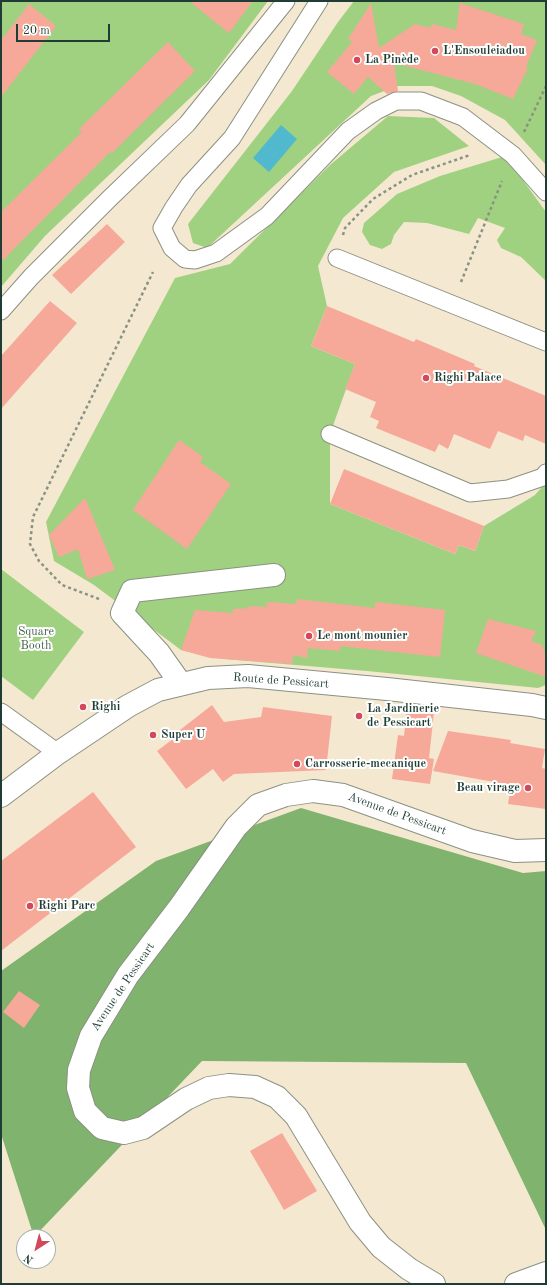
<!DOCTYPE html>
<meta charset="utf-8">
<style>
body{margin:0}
#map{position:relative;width:547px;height:1285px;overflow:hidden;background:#f5e8d1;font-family:"Old Standard TT",serif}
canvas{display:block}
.frame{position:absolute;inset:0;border:2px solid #1f3d34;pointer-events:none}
.north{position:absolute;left:16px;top:1229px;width:40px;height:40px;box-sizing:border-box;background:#fff;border:1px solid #a5b1ae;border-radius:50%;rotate:216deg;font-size:11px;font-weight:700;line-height:16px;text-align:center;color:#1f3d34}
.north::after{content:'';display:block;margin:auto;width:14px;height:18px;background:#d1495b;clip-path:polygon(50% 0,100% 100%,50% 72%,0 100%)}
.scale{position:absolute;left:16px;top:24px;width:94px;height:18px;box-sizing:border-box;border:2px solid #1f3d34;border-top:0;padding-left:5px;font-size:12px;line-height:14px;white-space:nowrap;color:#1f3d34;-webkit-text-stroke:3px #fff;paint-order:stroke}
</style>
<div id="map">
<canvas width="547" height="1285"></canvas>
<div class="frame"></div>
<div class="north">N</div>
<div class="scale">20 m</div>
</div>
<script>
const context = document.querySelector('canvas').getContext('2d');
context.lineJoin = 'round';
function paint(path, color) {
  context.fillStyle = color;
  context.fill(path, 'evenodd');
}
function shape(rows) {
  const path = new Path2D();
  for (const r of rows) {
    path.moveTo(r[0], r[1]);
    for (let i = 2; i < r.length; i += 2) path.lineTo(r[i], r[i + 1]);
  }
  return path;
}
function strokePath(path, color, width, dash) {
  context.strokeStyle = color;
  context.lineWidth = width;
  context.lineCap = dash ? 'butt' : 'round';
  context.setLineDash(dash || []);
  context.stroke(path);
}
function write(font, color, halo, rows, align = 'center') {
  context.font = font + ' "Old Standard TT",serif';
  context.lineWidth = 4;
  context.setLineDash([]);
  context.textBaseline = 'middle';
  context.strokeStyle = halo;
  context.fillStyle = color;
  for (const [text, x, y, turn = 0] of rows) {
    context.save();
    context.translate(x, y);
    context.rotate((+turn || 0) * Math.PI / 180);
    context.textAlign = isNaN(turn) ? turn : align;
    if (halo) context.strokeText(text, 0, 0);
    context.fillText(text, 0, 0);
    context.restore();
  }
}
const green = shape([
 [2,1,268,1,209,80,45,236,1,287],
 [354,1,546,1,546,165,505,120,461,96,432,86,398,86,371,96,207,248,193,243,188,224,292,91,338,22],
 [388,116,434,118,469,146,394,172,343,218,318,266,327,306,311,346,355,364,330,434,330,504,455,554,459,545,475,551,484,526,535,495,546,482,546,685,538,688,367,671,224,659,181,650,94,585,54,561,46,522,175,278,230,264,330,165],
 [502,157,517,172,546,212,546,281,521,257,501,248,497,240,505,228,478,218,469,234,427,223,404,222,394,235,391,244,382,249,370,245,362,232,364,223,397,194,440,176],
 [1,569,84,632,33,700,1,676]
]);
const forest = shape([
 [301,808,523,873,546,871,546,1230,466,1063,202,1061,34,1237,1,1134,1,971,156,861]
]);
const water = shape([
 [281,125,297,139,269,172,253,158]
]);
const building = shape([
 [189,1,253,1,229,33],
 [371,3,379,48,415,24,430,28,432,24,456,30,460,3,524,24,521,34,537,40,526,67,528,68,513,99,475,84,394,63,398,91,387,94,368,77,354,94,327,72,352,42,348,39],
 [29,4,56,26,1,97,1,40],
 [168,42,195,71,112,153,110,152,1,262,1,212,82,132,79,129],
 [107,224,125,242,71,294,52,275],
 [50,301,77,323,1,409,1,356],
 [327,306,414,342,416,339,475,364,474,366,546,396,546,444,525,435,523,441,498,431,490,449,454,434,448,449,439,444,435,452,376,428,379,421,370,417,376,402,345,389,355,364,311,346],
 [179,440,203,457,200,462,231,484,187,549,133,510],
 [344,469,484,526,475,551,459,545,455,554,330,504],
 [85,498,115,570,87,579,78,549,59,557,49,535],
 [297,599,375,608,375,602,445,610,440,657,340,646,340,651,308,648,307,658,293,655,292,664,210,658,181,650,195,610,233,613,233,609,249,608,249,606,267,607,267,602,296,604],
 [488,619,536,631,531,641,542,645,546,655,546,677,476,653],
 [212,705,224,722,261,717,263,707,332,716,326,770,234,774,223,782,213,769,186,789,157,751,173,739,171,737],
 [407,708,434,712,429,758,434,759,430,784,392,779,398,735,404,736],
 [448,731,511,740,510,743,545,749,542,768,546,769,546,809,508,804,511,785,433,771],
 [93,792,136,847,1,951,1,861],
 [19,991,40,1005,24,1028,3,1012],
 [282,1133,317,1191,284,1210,250,1151]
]);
const path = shape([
 [524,132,546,86],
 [343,235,345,228,373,199,412,175,470,155],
 [461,282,502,181],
 [99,599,62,585,39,561,30,544,33,517,153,272]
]);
const lane = shape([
 [319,1,232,138,189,185,174,207,162,228,172,248,185,259,195,260,216,253,267,216,348,131,376,111,396,101,421,101,463,117,513,155,546,192],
 [337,258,546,342],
 [1,311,31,277,110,198,187,124,286,1],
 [330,434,470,493,508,489,543,477,546,473],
 [1,712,58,753]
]);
const street = shape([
 [181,684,159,653,122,613,132,591,274,575]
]);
const secondary = shape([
 [1,796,58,753,128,706,158,690,208,678,248,676,387,689,532,705,546,708],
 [434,1284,409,1269,381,1247,360,1222,296,1116,277,1097,255,1087,229,1085,209,1088,186,1099,143,1128,124,1133,102,1128,85,1111,78,1088,79,1070,91,1036,128,975,179,908,236,827,258,805,286,795,313,791,343,795,472,841,515,851,546,850],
 [516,1284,546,1273]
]);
const markers = [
 [435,51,4,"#d1495b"],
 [357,60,4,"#d1495b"],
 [426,378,4,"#d1495b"],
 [309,636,4,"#d1495b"],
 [83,707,4,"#d1495b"],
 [359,716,4,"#d1495b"],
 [153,735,4,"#d1495b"],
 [297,764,4,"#d1495b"],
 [528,788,4,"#d1495b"],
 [30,906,4,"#d1495b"]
];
const poiNames = [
 ["L'Ensouleiadou",443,51],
 ["La Pinède",365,60],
 ["Righi Palace",434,378],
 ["Le mont mounier",317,636],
 ["Righi",91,707],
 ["La Jardinerie",367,709],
 ["de Pessicart",367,723],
 ["Super U",161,735],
 ["Carrosserie-mecanique",305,764],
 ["Beau virage",520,788,"right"],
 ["Righi Parc",38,906]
];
const parkNames = [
 ["Square",36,632],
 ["Booth",36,646]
];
const streetNames = [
 ["Route de Pessicart",281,681,4],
 ["Avenue de Pessicart",397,814,20],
 ["Avenue de Pessicart",123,987,-56]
];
paint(green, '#a0d180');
paint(forest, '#80b36e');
paint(water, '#50b9ce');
paint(building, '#f6a998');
strokePath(lane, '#8a9282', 19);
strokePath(street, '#8a9282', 24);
strokePath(secondary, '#8a9282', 24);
strokePath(path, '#8a9282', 2.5, [3, 3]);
strokePath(lane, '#fff', 17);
strokePath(street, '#fff', 22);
strokePath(secondary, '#fff', 22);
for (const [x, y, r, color] of markers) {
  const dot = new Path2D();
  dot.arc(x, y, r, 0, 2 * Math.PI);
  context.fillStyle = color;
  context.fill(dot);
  strokePath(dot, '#fff', 1.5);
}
write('bold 12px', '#1f3d34', '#fff', poiNames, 'left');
write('12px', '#3f6247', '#fff', parkNames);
write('12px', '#1f3d34', '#fff', streetNames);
</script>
